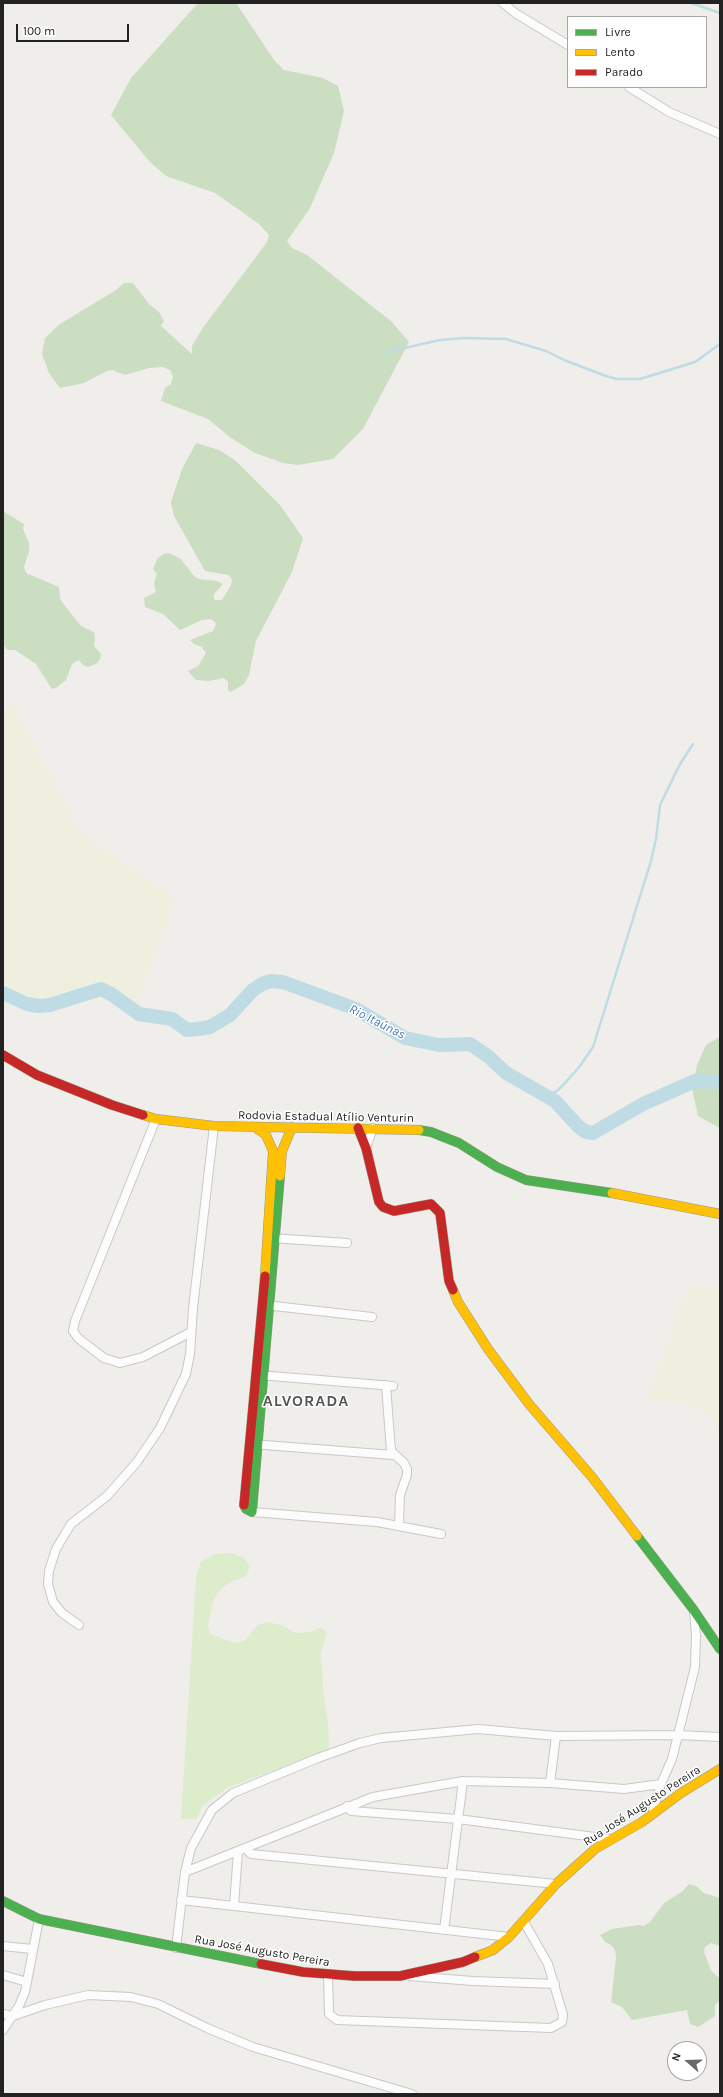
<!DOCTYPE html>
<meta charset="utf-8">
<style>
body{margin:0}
#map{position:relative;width:723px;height:2097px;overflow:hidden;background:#f0eeeb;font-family:Karla,sans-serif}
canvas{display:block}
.frame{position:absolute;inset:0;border:4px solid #222;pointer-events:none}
.legend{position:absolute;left:567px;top:16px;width:140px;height:72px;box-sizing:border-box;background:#fff;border:1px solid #a7a7a7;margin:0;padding:5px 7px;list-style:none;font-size:12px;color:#222}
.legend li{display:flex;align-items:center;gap:8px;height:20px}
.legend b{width:20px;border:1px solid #a7a7a7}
.north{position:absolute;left:667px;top:2041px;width:40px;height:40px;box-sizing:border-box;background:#fff;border:1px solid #a7a7a7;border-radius:50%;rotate:290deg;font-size:11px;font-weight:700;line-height:16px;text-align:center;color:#222}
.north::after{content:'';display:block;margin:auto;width:14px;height:18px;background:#6a6968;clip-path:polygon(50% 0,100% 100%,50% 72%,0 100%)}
.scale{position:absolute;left:16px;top:24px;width:113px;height:18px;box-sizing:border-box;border:2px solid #222;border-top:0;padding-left:5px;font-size:12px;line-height:14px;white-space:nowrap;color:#222;-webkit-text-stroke:3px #fff;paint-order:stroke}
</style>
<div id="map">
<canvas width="723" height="2097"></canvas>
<div class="frame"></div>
<ul class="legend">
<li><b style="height:5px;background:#4caf50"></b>Livre</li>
<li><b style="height:5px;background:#ffc107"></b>Lento</li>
<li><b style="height:5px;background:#c62828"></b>Parado</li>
</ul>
<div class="north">N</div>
<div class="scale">100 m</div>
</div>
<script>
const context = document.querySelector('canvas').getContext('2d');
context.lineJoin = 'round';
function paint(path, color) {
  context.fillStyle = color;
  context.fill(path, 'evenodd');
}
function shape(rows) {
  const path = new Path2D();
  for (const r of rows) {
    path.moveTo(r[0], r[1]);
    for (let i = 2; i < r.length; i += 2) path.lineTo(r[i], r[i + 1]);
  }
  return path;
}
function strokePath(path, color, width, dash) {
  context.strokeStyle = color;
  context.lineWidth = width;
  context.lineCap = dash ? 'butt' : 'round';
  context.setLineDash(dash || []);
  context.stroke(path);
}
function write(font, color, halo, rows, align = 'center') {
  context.font = font + ' Karla,sans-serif';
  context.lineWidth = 3;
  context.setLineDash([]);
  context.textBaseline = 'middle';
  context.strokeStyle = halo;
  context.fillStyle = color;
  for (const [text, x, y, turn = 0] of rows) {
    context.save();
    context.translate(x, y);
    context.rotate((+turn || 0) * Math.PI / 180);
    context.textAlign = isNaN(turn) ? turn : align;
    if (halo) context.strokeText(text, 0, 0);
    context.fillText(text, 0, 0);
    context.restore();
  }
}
const farmland = shape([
 [13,703,81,833,176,899,135,1009,107,999,83,1002,59,1010,29,1008,3,997,3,710],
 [689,1286,720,1287,720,1431,708,1414,693,1405,647,1398]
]);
const grass = shape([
 [232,1553,244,1558,250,1566,246,1577,232,1581,222,1588,214,1599,208,1625,210,1634,234,1643,244,1641,258,1625,268,1622,284,1626,296,1633,310,1632,320,1628,327,1632,321,1653,324,1698,328,1721,329,1750,229,1787,203,1805,196,1819,181,1819,196,1576,201,1562,214,1554]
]);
const forest = shape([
 [198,3,236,3,274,60,284,70,323,78,338,86,344,111,334,153,310,208,287,241,292,248,307,255,391,321,409,342,363,429,333,459,298,465,283,463,255,453,231,438,208,419,161,401,165,388,171,384,173,376,170,370,163,367,149,368,125,375,112,370,107,371,84,383,60,388,49,373,42,354,45,338,60,324,116,290,124,283,133,283,149,304,159,312,164,321,161,326,192,354,192,346,204,326,267,242,269,235,259,224,215,193,166,176,149,161,111,115,131,78],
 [196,443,219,450,236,461,280,505,303,538,292,572,256,641,249,675,244,684,231,692,228,690,228,682,224,678,209,681,196,680,188,671,198,666,206,653,202,647,194,644,190,640,213,631,216,624,214,621,210,619,202,620,180,630,163,614,145,607,144,598,156,592,154,583,157,574,153,569,157,559,163,554,169,553,181,559,194,576,199,579,217,581,223,584,214,594,214,600,222,600,231,585,232,580,229,575,205,571,174,516,171,502,182,469],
 [3,511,24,524,23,529,29,543,29,551,24,567,26,573,59,587,60,598,62,602,81,626,94,632,95,638,94,646,101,654,100,659,96,664,88,667,83,665,79,660,72,664,66,680,56,688,52,689,36,664,15,650,7,650,3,643],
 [720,1037,720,1128,698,1116,692,1089,697,1065,706,1045],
 [689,1884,696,1886,704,1893,720,1898,720,1946,711,1943,705,1947,704,1952,711,1970,720,1979,720,2000,715,2005,715,2016,698,2027,690,2024,687,2010,632,2020,622,2007,611,2002,616,1958,615,1950,611,1945,605,1942,600,1935,612,1929,639,1925,644,1926,650,1922,664,1903,683,1891]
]);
const stream = shape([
 [691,3,720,13],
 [382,353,440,340,464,338,506,339,546,351,564,360,606,376,617,379,640,379,695,362,720,344],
 [545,1096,557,1091,565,1083,580,1066,593,1047,651,861,656,839,660,805,680,764,693,744]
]);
const river = shape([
 [3,993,27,1004,38,1006,50,1005,101,989,111,994,139,1014,172,1019,187,1030,198,1029,210,1027,230,1015,253,990,262,984,271,981,283,982,356,1009,405,1038,439,1045,470,1044,489,1057,506,1073,555,1101,579,1127,586,1132,593,1133,643,1104,695,1081,720,1082]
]);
const street = shape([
 [503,3,515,13,568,45],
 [629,87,669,112,720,134],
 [156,1119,75,1321,73,1331,78,1338,104,1358,120,1363,143,1357,191,1332],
 [366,1148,373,1128],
 [270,1238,347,1243],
 [265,1305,372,1317],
 [259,1375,393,1386],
 [386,1385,391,1451,404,1463,407,1469,407,1475,400,1495,399,1526],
 [252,1444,393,1455],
 [252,1512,377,1522,441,1534],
 [79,1625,62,1613,53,1602,48,1584,49,1571,56,1549,71,1524,107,1496,137,1462,160,1428,186,1374,190,1354,193,1308,214,1126],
 [550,1783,556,1736],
 [347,1806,351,1811,458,1819,610,1839],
 [652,1815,661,1784,672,1759,695,1667,696,1636,694,1611],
 [245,1848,251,1854,556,1884],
 [185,1872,373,1797,463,1781,550,1783,624,1789,661,1784],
 [181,1900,509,1937],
 [234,1906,238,1851],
 [444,1930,463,1781],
 [3,1946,32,1949],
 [176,1948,185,1872,191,1848,212,1810,233,1793,318,1758,360,1743,381,1738,478,1729,556,1736,678,1735,720,1737],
 [3,1975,27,1982],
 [328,1975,329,2014,337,2020,551,2028,562,2022,563,2015,548,1964,524,1922],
 [409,1976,473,1981,555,1984],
 [3,2014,13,2016,45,2005,88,1995,131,1997,158,2004,207,2028,253,2047,412,2094],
 [3,2030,19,2006,25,1992,39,1919]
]);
const fast = shape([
 [419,1130,431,1132,459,1143,497,1167,526,1180,612,1193],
 [244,1505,246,1509,252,1512,280,1176],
 [637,1536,693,1609,720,1649],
 [3,1901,39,1919,261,1964]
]);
const slow = shape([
 [143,1115,156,1119,214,1126,419,1130],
 [256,1128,266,1135,273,1151,265,1276],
 [280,1176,282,1151,292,1127],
 [612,1193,720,1214],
 [453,1290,458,1302,488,1349,529,1404,592,1477,637,1536],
 [475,1957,493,1950,509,1937,556,1884,595,1849,642,1822,681,1793,720,1769]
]);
const jam = shape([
 [3,1055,37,1075,112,1105,143,1115],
 [358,1128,366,1148,379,1202,383,1207,394,1211,431,1204,440,1213,449,1281,453,1290],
 [244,1505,265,1276],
 [261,1964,303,1972,354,1976,400,1976,463,1962,475,1957]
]);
const streetNames = [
 ["Rodovia Estadual Atílio Venturin",326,1117,1],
 ["Rua José Augusto Pereira",642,1806,-33],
 ["Rua José Augusto Pereira",262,1951,10]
];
const waterNames = [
 ["Rio Itaúnas",377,1022,27]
];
const districtNames = [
 ["ALVORADA",306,1401]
];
paint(farmland, '#efefdf');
paint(grass, '#ddeccb');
paint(forest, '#cbdec1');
strokePath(stream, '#bfdbe3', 2.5);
strokePath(river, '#bfdbe3', 14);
strokePath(street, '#c9c8c7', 10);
strokePath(fast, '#999a82', 10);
strokePath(slow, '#999a82', 10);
strokePath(jam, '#999a82', 10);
strokePath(street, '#fdfcfc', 8);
strokePath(fast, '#4caf50', 9);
strokePath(slow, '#ffc107', 9);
strokePath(jam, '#c62828', 9);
write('12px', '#222', '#fff', streetNames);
write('italic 13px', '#4a7aab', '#fff', waterNames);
context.letterSpacing = '1px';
write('bold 16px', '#555', '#fff', districtNames);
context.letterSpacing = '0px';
</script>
